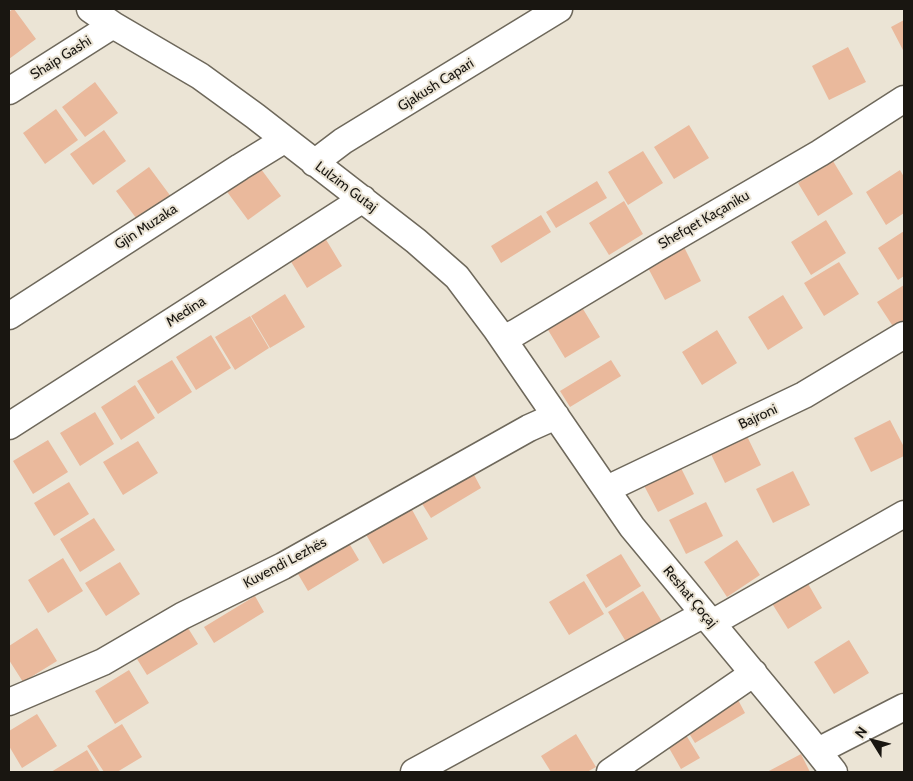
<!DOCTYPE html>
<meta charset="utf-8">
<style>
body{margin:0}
#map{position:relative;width:913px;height:781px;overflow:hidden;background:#ebe4d5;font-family:Cabin,sans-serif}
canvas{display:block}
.frame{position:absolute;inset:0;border:10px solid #191611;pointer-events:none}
.north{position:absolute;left:848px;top:716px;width:50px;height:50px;-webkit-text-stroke:4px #ebe4d5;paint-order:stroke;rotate:306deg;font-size:14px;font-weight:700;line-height:20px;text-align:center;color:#191611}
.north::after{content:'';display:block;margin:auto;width:18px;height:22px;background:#191611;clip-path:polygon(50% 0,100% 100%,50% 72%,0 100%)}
</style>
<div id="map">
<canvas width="913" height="781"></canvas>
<div class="frame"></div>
<div class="north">N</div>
</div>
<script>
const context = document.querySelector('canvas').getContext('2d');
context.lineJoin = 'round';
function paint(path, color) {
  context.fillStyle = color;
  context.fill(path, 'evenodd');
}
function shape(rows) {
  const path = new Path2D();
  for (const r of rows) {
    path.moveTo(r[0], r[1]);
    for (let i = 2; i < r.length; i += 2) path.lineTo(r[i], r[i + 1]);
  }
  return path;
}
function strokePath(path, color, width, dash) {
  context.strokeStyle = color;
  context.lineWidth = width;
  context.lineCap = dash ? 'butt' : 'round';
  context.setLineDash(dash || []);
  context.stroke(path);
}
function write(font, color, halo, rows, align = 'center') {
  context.font = font + ' Cabin,sans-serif';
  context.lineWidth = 4;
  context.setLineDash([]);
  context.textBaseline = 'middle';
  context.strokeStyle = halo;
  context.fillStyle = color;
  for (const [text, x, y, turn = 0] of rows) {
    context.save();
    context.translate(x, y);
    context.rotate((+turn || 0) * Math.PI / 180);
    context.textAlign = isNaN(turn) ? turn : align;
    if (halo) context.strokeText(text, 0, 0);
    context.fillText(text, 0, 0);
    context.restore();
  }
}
const building = shape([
 [13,9,14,9,36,39,9,59,9,12],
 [904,20,904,52,891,27],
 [848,47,866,82,829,100,812,66],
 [95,82,118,113,85,137,62,107],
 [56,109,78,140,45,164,23,133],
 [689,125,709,158,674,179,654,147],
 [104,130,126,161,93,185,70,154],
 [643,151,663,183,628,205,608,172],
 [833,161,853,194,818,216,798,183],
 [258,165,281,196,248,220,225,189],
 [149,167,172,198,139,222,116,191],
 [900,170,904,177,904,213,886,225,866,192],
 [597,181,607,198,556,228,546,212],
 [624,201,643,234,609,255,589,223],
 [541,215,551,232,501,263,491,246],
 [826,220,846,253,811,275,791,242],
 [904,231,904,276,898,280,878,248],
 [322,233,342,266,307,288,287,255],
 [684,247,701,281,665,300,647,266],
 [839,262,859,294,824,316,804,283],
 [904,285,904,330,898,334,877,302],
 [285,294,305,327,270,348,251,316],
 [783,295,803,328,768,350,748,317],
 [580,304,600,337,565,358,545,325],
 [250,316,269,348,235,370,215,337],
 [717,330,737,363,702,385,682,352],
 [211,335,231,368,196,390,176,357],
 [172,360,192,392,158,414,137,381],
 [611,360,621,376,570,407,560,391],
 [135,385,155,418,121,440,101,407],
 [95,412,114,444,80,466,60,433],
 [890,420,904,447,904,456,871,472,854,438],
 [744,430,761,465,725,483,708,448],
 [48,440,68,472,33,494,13,461],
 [138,441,158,473,123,495,103,462],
 [677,460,694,494,658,512,640,478],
 [472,471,481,488,431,518,421,502],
 [793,471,810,505,773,523,756,489],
 [69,482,89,514,54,536,34,503],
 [706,502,723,536,686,554,669,520],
 [410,506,428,539,383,564,364,531],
 [94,518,115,550,80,572,60,539],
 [737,540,760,575,727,597,704,562],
 [349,543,359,560,308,591,298,574],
 [621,554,641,586,606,608,586,575],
 [63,558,83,591,48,613,28,580],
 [120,562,140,594,106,616,85,583],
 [803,575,822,608,788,629,768,597],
 [584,581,604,614,569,635,549,602],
 [643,591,663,623,628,645,608,612],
 [255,596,264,612,214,643,204,627],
 [37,628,57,661,23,682,9,660,9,646],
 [188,628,198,644,147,675,137,659],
 [849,640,869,673,834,694,814,662],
 [129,670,149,703,115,724,95,691],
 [736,696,745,713,695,743,685,727],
 [37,714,57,746,22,768,9,746,9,731],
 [122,724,142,757,117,772,104,772,87,746],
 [683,730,700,758,681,769,665,741],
 [576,734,596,767,587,772,551,772,541,756],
 [87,750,100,772,51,772],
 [801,754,810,772,767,772]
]);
const street = shape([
 [90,9,113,25,200,76,255,116,416,241,457,277,496,329,632,527,807,738,834,772],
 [9,91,113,25],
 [314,163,343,141,559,9],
 [9,316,240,167,284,140],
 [503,339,517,332,655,249,820,153,904,99],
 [9,426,363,199],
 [607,489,804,395,904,335],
 [712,623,904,514],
 [9,702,103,662,182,616,283,566,529,428,556,416],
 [818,751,904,707],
 [414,772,704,614],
 [610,772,754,673]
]);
const streetNames = [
 ["Shaip Gashi",61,58,-32],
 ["Gjakush Capari",436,85,-32],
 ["Lulzim Gutaj",346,187,37],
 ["Shefqet Kaçaniku",704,220,-30],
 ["Gjin Muzaka",146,227,-33],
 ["Medina",186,312,-33],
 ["Bajroni",758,417,-25],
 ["Kuvendi Lezhës",285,563,-28],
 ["Reshat Çoçaj",690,597,50]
];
paint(building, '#eab99c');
strokePath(street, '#6e685b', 29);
strokePath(street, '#fff', 26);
write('14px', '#191611', '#ebe4d5', streetNames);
</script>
